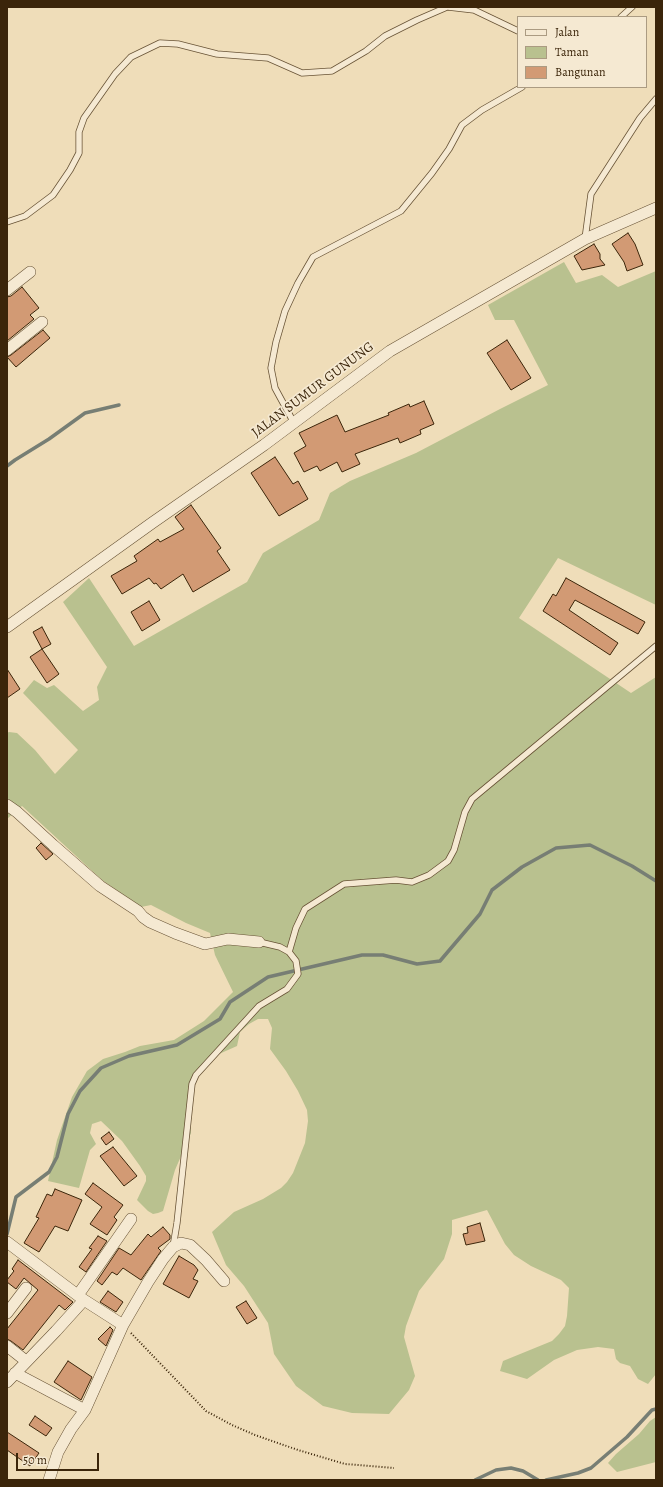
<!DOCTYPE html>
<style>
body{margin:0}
#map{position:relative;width:663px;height:1487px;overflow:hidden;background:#efddb9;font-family:Alegreya,serif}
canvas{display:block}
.frame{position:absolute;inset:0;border:8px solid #3b250a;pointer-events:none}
.legend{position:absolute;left:517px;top:16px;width:130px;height:72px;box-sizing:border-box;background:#f5e9d2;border:1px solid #ab9b82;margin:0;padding:5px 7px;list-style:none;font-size:12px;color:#3b250a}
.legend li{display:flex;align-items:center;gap:8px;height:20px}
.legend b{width:20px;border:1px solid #ab9b82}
.scale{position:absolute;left:16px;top:1453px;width:83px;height:18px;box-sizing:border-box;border:2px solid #3b250a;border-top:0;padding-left:5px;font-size:12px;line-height:14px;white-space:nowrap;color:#3b250a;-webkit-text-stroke:3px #f5e9d2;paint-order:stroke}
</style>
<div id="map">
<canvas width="663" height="1487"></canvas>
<div class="frame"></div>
<ul class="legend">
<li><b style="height:5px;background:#f5e9d2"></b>Jalan</li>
<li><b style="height:11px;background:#b9c18f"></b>Taman</li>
<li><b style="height:11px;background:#d29a74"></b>Bangunan</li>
</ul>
<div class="scale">50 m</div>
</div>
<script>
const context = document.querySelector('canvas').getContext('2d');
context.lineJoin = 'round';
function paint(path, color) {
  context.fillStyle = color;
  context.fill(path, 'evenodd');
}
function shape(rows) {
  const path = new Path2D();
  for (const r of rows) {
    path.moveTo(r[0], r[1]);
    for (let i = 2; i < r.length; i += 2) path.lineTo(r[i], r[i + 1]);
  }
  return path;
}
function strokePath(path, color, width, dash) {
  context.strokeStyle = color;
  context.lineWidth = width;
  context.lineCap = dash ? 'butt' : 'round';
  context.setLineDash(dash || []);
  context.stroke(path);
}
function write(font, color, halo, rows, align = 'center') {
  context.font = font + ' Alegreya,serif';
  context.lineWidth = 3.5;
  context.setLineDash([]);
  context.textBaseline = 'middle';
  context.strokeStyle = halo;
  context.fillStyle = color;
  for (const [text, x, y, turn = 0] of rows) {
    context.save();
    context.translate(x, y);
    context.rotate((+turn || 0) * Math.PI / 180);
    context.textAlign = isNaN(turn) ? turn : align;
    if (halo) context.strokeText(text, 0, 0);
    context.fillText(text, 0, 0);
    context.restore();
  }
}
const green = shape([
 [564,262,576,283,602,275,618,287,656,271,656,605,558,558,519,618,631,693,656,677,656,1374,648,1384,638,1379,630,1366,620,1363,616,1359,614,1349,598,1347,577,1350,554,1360,527,1379,500,1371,503,1361,552,1341,559,1334,565,1326,567,1316,569,1288,561,1280,531,1266,514,1255,505,1244,487,1210,452,1220,452,1234,444,1259,419,1291,406,1326,404,1337,415,1376,409,1390,389,1414,352,1413,323,1406,296,1386,274,1354,268,1323,244,1286,226,1265,212,1232,234,1212,263,1199,281,1188,287,1182,293,1173,305,1143,308,1121,307,1110,298,1091,286,1071,270,1049,272,1028,268,1019,258,1019,249,1024,240,1032,237,1046,210,1058,194,1082,190,1123,191,1133,175,1170,163,1211,158,1213,153,1214,148,1211,137,1200,146,1181,146,1176,140,1166,122,1141,101,1121,92,1124,90,1133,96,1144,90,1150,79,1188,48,1181,57,1140,72,1097,87,1071,103,1059,125,1052,140,1046,174,1040,204,1021,233,992,215,955,210,933,186,923,151,905,141,907,102,880,22,806,7,819,7,733,9,732,17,733,35,750,55,774,78,750,23,693,34,680,47,688,54,685,83,711,99,700,97,687,107,667,63,602,89,578,134,646,247,582,263,553,319,520,330,493,350,481,416,453,500,409,548,385,514,320,495,320,488,305],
 [656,1417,656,1462,617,1472,608,1463,616,1454,639,1434,650,1421]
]);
const stream = shape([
 [7,466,15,460,49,439,85,413,119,405],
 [7,1234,16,1197,49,1172,57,1157,68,1114,80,1091,101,1068,129,1056,177,1045,220,1019,230,1002,268,977,362,955,383,955,417,964,440,961,480,914,492,890,522,867,556,848,590,845,632,866,656,881],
 [475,1480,496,1470,511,1468,523,1471,538,1480],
 [546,1480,578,1473,591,1468,627,1437,652,1410,656,1409]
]);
const building = shape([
 [628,233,635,244,643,265,627,271,624,262,612,244,628,233],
 [594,244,600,254,600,259,605,265,582,270,574,256,594,244],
 [22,287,39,308,30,315,34,319,7,341,7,297,11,296,22,287],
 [43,330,50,338,16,367,7,357,11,355,43,330],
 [507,340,531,378,511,390,487,353,507,340],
 [424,401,434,424,420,430,421,434,400,443,398,438,355,454,360,464,342,472,337,462,320,471,317,466,304,472,294,453,306,446,299,433,337,415,345,432,389,415,388,413,409,404,410,407,424,401],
 [275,457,293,484,298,481,308,499,279,516,251,473,275,457],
 [191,505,221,548,217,551,230,570,193,592,183,574,161,589,156,583,154,584,149,578,122,594,111,576,137,561,134,556,158,539,160,542,184,529,175,517,191,505],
 [566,578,645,622,638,634,575,600,569,610,618,643,610,655,543,611,553,594,556,596,566,578],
 [149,601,160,620,142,631,131,612,149,601],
 [42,627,51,644,42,649,33,632,42,627],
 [42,649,59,674,47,683,30,657,42,649],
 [7,669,20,689,7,698,7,669],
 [41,843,53,854,46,860,36,848,41,843],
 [109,1132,114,1139,106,1145,101,1138,109,1132],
 [113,1147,137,1176,124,1186,100,1156,113,1147],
 [93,1183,123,1205,114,1217,117,1220,107,1235,90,1224,102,1207,85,1194,93,1183],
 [55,1189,82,1200,68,1231,55,1226,39,1252,24,1243,39,1218,36,1217,47,1194,52,1196,55,1189],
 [480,1223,485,1241,466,1245,463,1234,468,1233,467,1227,480,1223],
 [163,1227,170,1235,170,1239,158,1248,161,1251,141,1280,123,1268,117,1275,112,1272,102,1285,97,1281,119,1248,131,1255,148,1234,151,1237,163,1227],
 [98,1236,107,1241,86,1272,79,1267,92,1249,89,1248,98,1236],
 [179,1256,194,1265,198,1270,193,1279,198,1281,189,1298,163,1284,179,1256],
 [18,1260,73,1302,65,1310,59,1305,23,1350,11,1341,7,1339,7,1329,38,1290,24,1278,16,1289,7,1282,7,1280,14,1271,12,1269,18,1260],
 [108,1291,123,1302,116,1312,100,1302,108,1291],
 [246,1301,257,1318,247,1324,236,1307,246,1301],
 [110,1327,113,1330,106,1346,98,1339,110,1327],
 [68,1361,92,1377,81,1400,54,1382,68,1361],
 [35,1416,52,1428,46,1436,29,1425,35,1416],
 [7,1432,39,1453,30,1466,7,1450,7,1432]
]);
const path = shape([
 [131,1333,206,1411,232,1425,255,1435,298,1450,345,1464,394,1468]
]);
const service = shape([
 [448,7,474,10,518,31],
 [621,17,632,7],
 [7,222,25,216,53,195,70,170,79,153,79,132,84,118,115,74,131,57,160,43,178,44,217,54,268,58,302,73,332,71,366,51,385,36,417,20,447,7],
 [585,239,591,194,640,118,656,99],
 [294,423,275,388,271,368,276,342,285,311,298,283,313,257,401,211,432,173,449,149,462,125,482,110,522,87],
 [289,952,296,928,305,909,344,884,396,880,412,882,429,875,448,861,454,850,465,812,472,799,656,646],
 [173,1247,177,1223,192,1084,196,1075,259,1006,287,989,298,974,296,961,289,952,280,947,259,942]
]);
const minor = shape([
 [7,290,30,272],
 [7,350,42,322],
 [7,627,152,523,264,445,390,351,585,239,656,208],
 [7,805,17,812,53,845,100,886,138,911,143,917,150,922,175,933,205,944,228,939,259,942],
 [7,1242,84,1300,123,1325],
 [78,1295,131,1219],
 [7,1313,26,1288],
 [7,1346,26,1361],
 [15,1373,85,1410,71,1429,58,1452,49,1480],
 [7,1382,56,1331,84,1300],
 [85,1410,123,1325,148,1282,163,1259,173,1247,181,1243,190,1245,206,1260,224,1281]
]);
const streetNames = [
 ["JALAN SUMUR GUNUNG",313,390,-37]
];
paint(green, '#b9c18f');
strokePath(stream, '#777e74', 3.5);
paint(building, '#d29a74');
strokePath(building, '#3b250a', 1);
strokePath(service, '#685336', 7);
strokePath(minor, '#685336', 12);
strokePath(path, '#3b250a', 2, [1, 2]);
strokePath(service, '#f5e9d2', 5.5);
strokePath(minor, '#f5e9d2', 11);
write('14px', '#3b250a', '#f5e9d2', streetNames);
</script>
